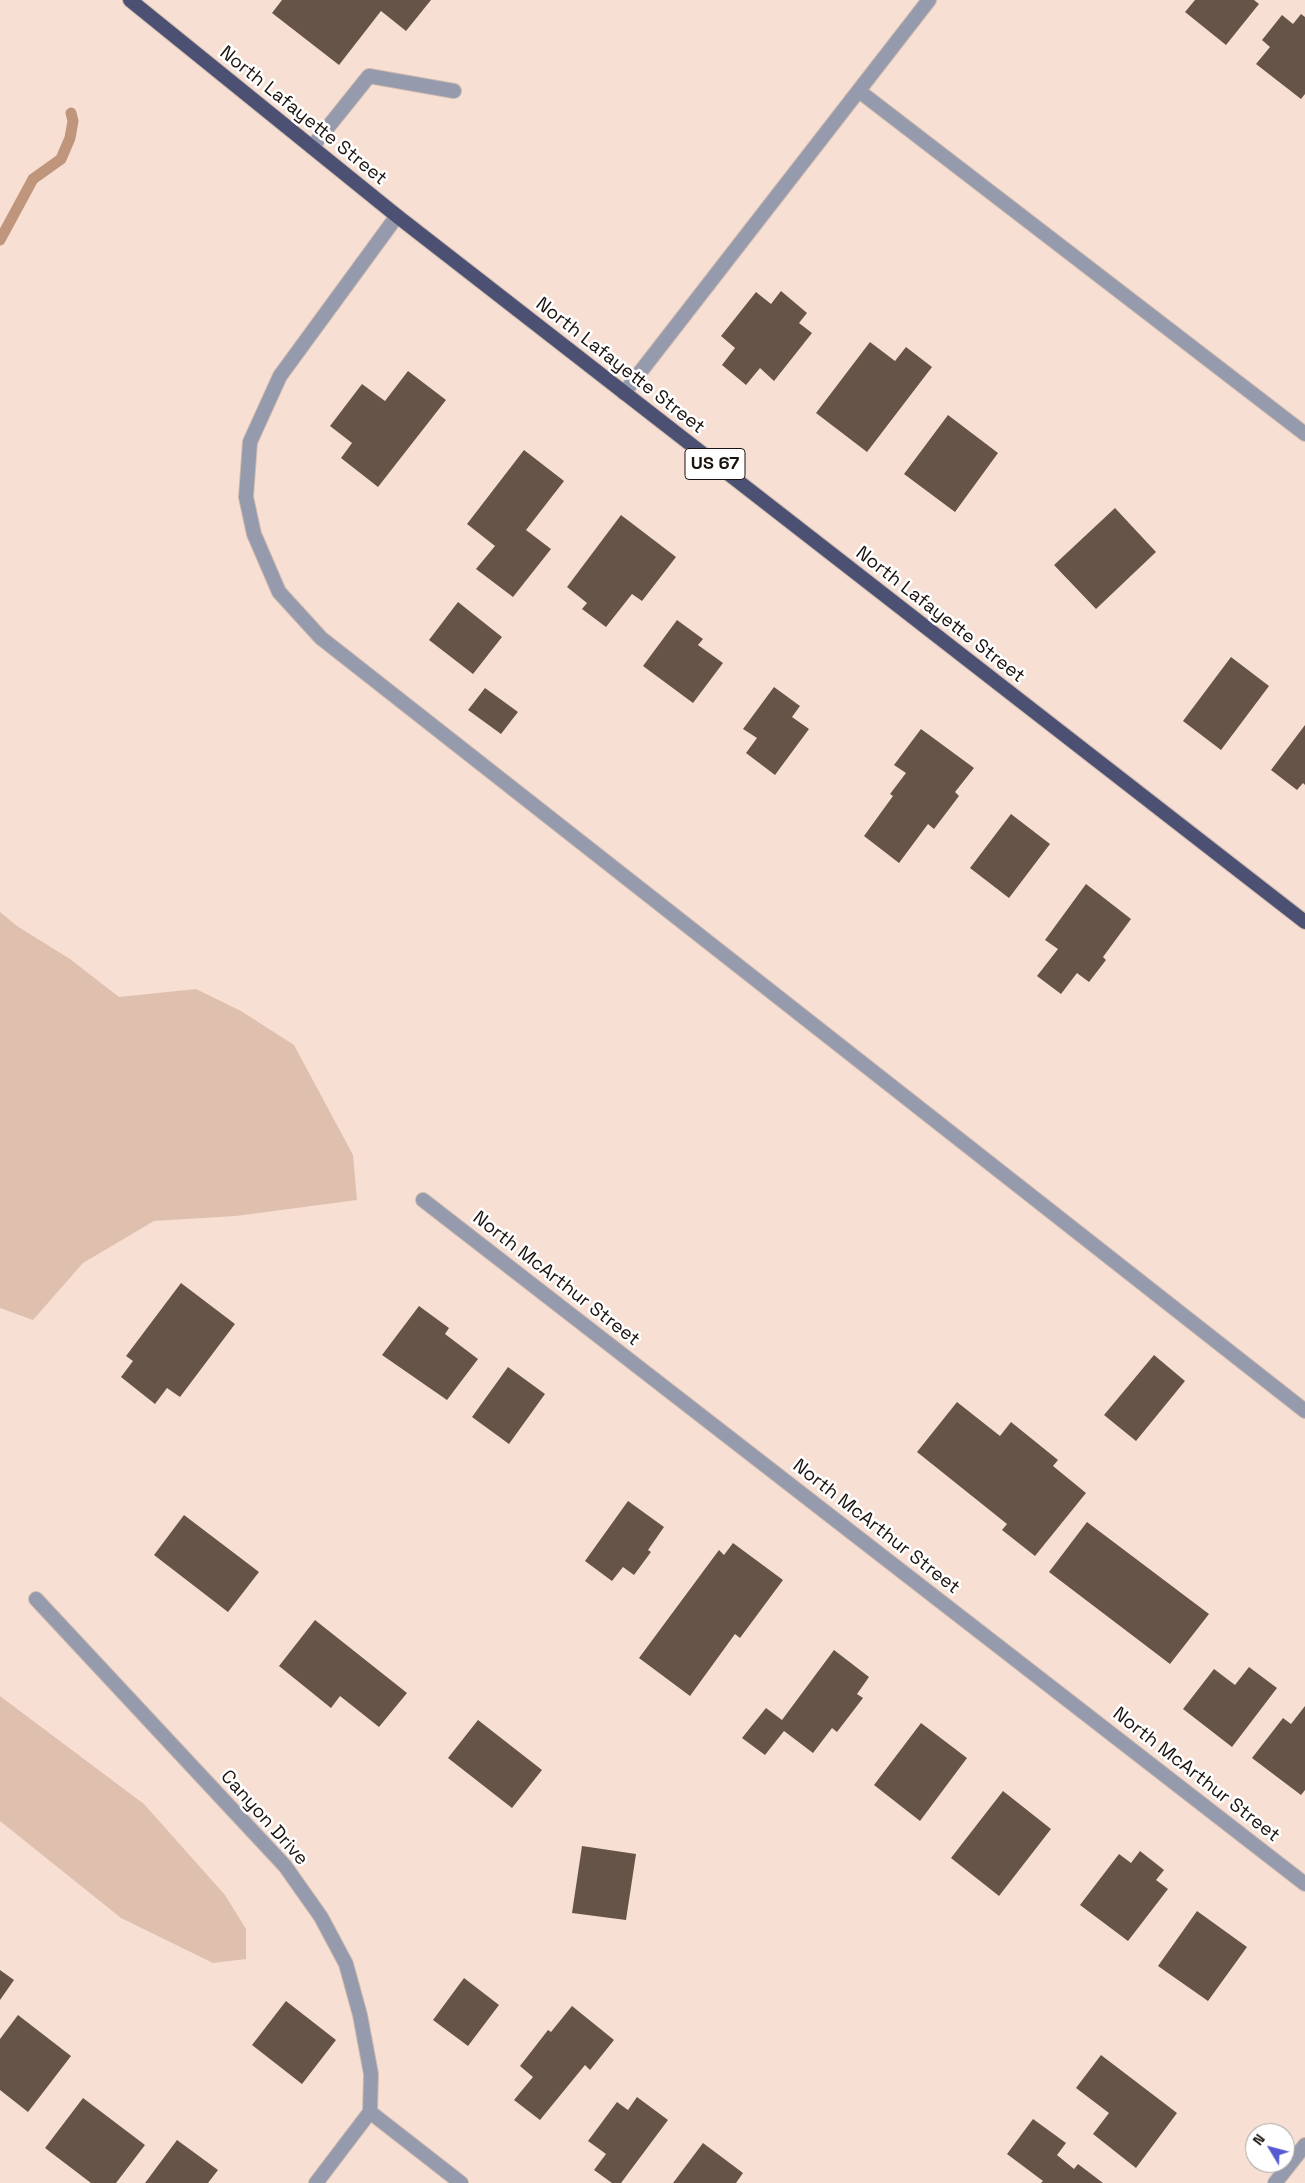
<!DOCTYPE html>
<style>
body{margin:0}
#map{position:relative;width:1305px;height:2183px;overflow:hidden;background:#f7e0d3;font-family:"Space Grotesk",sans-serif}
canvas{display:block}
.north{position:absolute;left:1245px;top:2123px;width:50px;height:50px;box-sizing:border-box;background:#fff;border:1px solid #a4a19f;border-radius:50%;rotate:307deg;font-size:14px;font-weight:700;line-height:20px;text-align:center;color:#1b130f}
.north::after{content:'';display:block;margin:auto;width:18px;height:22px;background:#575ad2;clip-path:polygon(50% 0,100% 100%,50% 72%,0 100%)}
</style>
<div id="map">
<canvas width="1305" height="2183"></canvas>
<div class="north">N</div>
</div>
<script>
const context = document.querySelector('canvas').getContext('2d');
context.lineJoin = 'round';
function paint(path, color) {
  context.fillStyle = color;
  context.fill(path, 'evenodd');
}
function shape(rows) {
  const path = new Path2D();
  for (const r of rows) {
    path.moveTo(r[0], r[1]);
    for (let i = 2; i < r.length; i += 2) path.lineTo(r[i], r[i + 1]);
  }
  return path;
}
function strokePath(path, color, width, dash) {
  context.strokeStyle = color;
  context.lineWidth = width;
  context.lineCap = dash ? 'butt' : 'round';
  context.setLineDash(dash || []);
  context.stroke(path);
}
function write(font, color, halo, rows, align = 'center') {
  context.font = font + ' "Space Grotesk",sans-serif';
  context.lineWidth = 5;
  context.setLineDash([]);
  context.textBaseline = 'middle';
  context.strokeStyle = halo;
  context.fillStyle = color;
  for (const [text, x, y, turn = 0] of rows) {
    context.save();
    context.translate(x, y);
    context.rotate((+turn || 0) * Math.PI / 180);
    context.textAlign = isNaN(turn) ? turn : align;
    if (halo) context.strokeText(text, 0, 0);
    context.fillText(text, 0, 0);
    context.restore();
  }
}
const green = shape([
 [0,912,17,926,70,959,119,997,196,989,241,1011,294,1045,353,1155,357,1200,236,1216,154,1221,83,1263,33,1320,0,1308],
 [0,1696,144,1804,225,1895,246,1929,246,1959,213,1963,121,1918,0,1821]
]);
const stream = shape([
 [0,240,33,179,61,159,70,138,73,121,71,113]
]);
const building = shape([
 [282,0,431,0,406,31,381,11,339,65,272,13],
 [1195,0,1254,0,1259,4,1226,45,1185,12],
 [1301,14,1305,17,1305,94,1301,99,1256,64,1270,47,1262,40,1282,15,1293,24],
 [781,291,807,313,799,323,812,333,774,381,760,368,746,385,722,365,735,348,721,336,756,292,771,304],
 [870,342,895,361,906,347,932,367,867,452,816,413],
 [408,371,446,400,378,487,341,458,352,443,330,426,362,384,385,401],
 [948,415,998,453,955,512,904,474],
 [524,450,564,481,526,530,551,549,513,597,476,569,495,546,467,524],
 [1115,508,1156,552,1096,609,1054,565],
 [621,515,676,557,642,601,632,594,606,627,582,609,587,603,567,587],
 [458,602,502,637,473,674,429,640],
 [677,620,703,639,698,645,723,663,693,703,643,666],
 [1231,657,1269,686,1221,750,1183,721],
 [774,687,800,706,792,717,809,729,775,775,746,753,757,738,743,729],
 [485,688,518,712,501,734,468,710],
 [1305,725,1305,785,1303,783,1297,790,1271,770],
 [921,729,974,768,955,792,959,796,934,829,928,824,899,863,864,836,893,796,890,794,906,773,894,765],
 [1011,814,1050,844,1009,898,970,868],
 [1086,884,1131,919,1103,957,1106,960,1089,982,1077,973,1061,994,1037,976,1058,949,1045,940],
 [181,1283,235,1324,180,1397,167,1388,155,1404,121,1377,133,1361,126,1356],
 [419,1306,449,1328,445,1334,478,1359,447,1400,382,1355],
 [1154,1355,1185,1381,1136,1441,1104,1415],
 [508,1367,545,1394,509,1444,472,1417],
 [957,1402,1000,1436,1011,1422,1058,1460,1053,1466,1086,1493,1035,1556,1002,1530,1007,1524,917,1452],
 [628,1501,664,1527,648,1550,651,1552,634,1575,623,1567,612,1581,585,1561],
 [184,1515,259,1572,228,1612,154,1555],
 [1087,1522,1209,1614,1170,1664,1049,1572],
 [733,1543,783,1580,740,1638,735,1634,690,1696,639,1658,719,1550,724,1555],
 [315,1620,407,1693,379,1727,340,1696,331,1708,279,1666],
 [834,1650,869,1677,857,1694,863,1698,837,1732,832,1728,813,1753,784,1731,765,1755,742,1738,766,1708,782,1720],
 [1249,1667,1277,1688,1232,1747,1183,1709,1214,1669,1235,1685],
 [1305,1706,1305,1790,1301,1795,1252,1758,1283,1718,1291,1724],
 [478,1720,542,1770,512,1808,448,1758],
 [921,1723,967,1758,920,1821,874,1785],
 [1003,1791,1051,1829,999,1896,951,1858],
 [582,1846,636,1854,626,1920,572,1913],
 [1140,1851,1164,1870,1156,1880,1168,1889,1128,1941,1080,1905,1119,1854,1131,1863],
 [1197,1911,1247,1947,1208,2001,1158,1966],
 [0,1970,14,1980,0,2000],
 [464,1978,499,2005,468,2046,433,2020],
 [286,2001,336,2040,302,2084,252,2045],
 [572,2006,614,2040,590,2070,585,2065,540,2120,514,2100,533,2077,520,2066,548,2030,551,2032],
 [18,2015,71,2056,28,2112,0,2090,0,2039],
 [1101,2055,1177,2113,1136,2168,1093,2134,1109,2113,1076,2088],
 [637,2097,668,2120,621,2183,612,2183,594,2170,606,2154,588,2141,617,2102,628,2110],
 [83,2098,145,2145,116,2183,91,2183,45,2148],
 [1033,2119,1066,2143,1057,2155,1074,2169,1078,2164,1103,2183,1041,2183,1043,2181,1007,2154],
 [177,2140,218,2170,208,2183,145,2183],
 [703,2143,743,2173,736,2183,673,2183]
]);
const service = shape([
 [859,91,1305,434],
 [312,147,369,76,454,91],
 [397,216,280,376,250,442,246,497,254,534,279,592,321,638,1305,1411],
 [624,393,929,0]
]);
const minor = shape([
 [423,1200,1305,1884],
 [36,1599,285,1866,321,1917,346,1964,360,2015,371,2074,370,2112],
 [370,2112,461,2183],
 [316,2183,370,2112],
 [1275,2183,1305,2145]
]);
const trunk = shape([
 [130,0,397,216,1305,922]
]);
const shields = [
 [715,464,60]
];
const shieldNames = [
 ["US 67",715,464]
];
const streetNames = [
 ["North Lafayette Street",303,116,39],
 ["North Lafayette Street",620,366,38],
 ["North Lafayette Street",940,615,38],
 ["North McArthur Street",556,1279,38],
 ["North McArthur Street",876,1527,38],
 ["North McArthur Street",1196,1775,38],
 ["Canyon Drive",264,1818,48]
];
paint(green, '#dfc0af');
strokePath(stream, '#bf957c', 11);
paint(building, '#675449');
strokePath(service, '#cfbbb0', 16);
strokePath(minor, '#cfbbb0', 16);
strokePath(trunk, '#cfbbb0', 16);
strokePath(service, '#969aad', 14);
strokePath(minor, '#969aad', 14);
strokePath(trunk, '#4c5174', 14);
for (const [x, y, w] of shields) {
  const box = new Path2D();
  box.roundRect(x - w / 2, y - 15.5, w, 31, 4);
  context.fillStyle = '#fff';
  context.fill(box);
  strokePath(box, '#1b130f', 1);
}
write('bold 18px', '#1b130f', null, shieldNames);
write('19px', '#1b130f', '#fff', streetNames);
</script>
